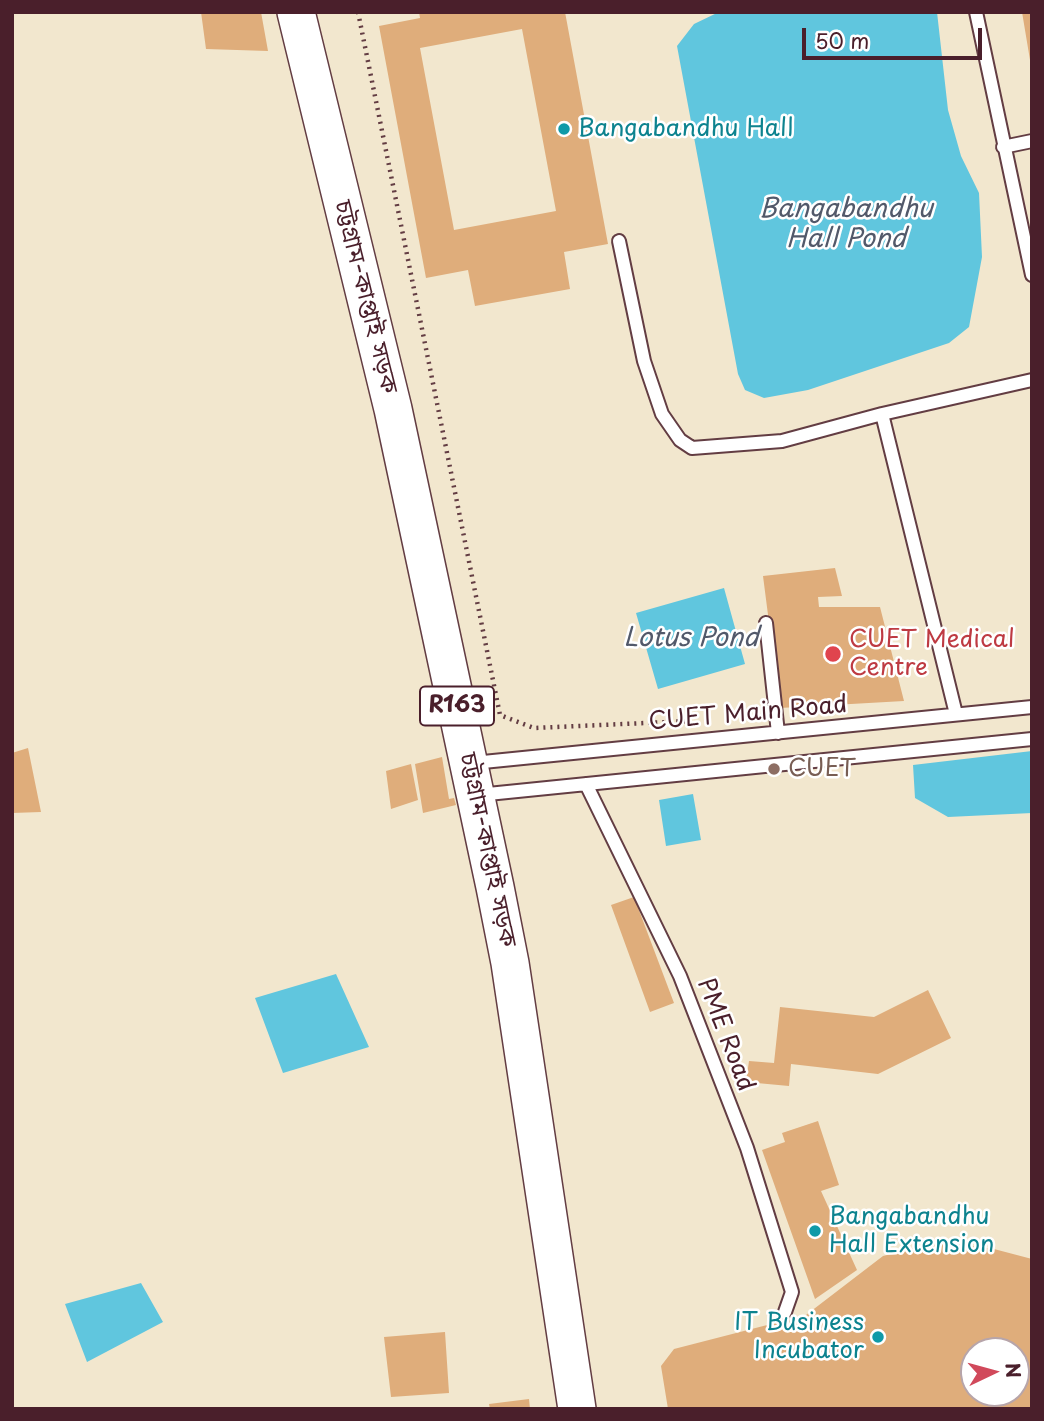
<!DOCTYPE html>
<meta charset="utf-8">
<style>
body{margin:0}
#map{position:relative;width:1044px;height:1421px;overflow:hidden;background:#f2e7ce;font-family:"Playpen Sans",sans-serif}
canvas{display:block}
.frame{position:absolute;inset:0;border:14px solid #4a1f2b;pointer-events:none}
.north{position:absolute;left:960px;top:1337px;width:70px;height:70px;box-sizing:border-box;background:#fff;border:2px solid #b7a5aa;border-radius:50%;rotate:85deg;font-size:19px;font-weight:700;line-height:28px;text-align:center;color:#4a1f2b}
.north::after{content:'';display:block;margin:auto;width:24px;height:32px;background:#d1495b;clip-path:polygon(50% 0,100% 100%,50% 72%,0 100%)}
.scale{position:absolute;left:802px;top:28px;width:180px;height:32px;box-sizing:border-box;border:4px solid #4a1f2b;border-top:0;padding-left:9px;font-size:21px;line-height:24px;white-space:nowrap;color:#4a1f2b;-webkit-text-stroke:5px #fff;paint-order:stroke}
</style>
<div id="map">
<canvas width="1044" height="1421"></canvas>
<div class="frame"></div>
<div class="north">N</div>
<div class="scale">50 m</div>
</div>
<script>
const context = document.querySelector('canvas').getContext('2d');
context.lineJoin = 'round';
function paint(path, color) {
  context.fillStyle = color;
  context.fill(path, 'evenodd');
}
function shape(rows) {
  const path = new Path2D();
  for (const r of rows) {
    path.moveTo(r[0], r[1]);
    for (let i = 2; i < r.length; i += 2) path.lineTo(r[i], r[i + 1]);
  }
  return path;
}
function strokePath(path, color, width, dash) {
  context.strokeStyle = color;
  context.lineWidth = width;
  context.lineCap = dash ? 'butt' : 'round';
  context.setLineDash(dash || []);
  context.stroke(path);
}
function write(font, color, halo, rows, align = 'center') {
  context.font = font + ' "Playpen Sans","Noto Sans Bengali",sans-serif';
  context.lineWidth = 5;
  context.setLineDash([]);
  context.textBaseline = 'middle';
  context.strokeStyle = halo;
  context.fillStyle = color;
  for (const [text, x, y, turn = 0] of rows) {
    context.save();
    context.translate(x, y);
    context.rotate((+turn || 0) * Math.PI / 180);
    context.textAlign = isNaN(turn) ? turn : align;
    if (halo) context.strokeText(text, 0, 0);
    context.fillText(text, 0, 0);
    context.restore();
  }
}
const water = shape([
 [719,12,937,12,948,110,961,156,979,193,982,257,969,327,949,343,808,390,764,398,745,390,738,374,677,46,694,24],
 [724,588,745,664,658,689,636,613],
 [1032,751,1032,813,948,817,915,798,913,765],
 [693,794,701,840,666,846,659,800],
 [336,974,369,1047,283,1073,255,998],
 [141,1283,163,1322,87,1362,65,1304]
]);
const building = shape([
 [201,12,261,12,268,51,206,49],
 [419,12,565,12,608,244,564,252,570,289,475,306,468,270,426,278,379,26,420,18],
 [522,29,556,211,454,230,420,48],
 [1022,12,1032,12,1032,60,1030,60],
 [835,568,842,596,818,597,819,607,880,607,904,701,780,708,763,576],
 [28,748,41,812,12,813,12,753],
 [442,757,449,799,454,798,456,805,423,813,415,764],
 [411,764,418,800,391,809,386,771],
 [634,897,674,1003,650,1012,611,905],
 [928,990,951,1038,878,1074,791,1064,789,1086,746,1082,749,1061,774,1063,780,1007,874,1017],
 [818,1121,839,1185,821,1191,857,1270,815,1299,762,1150,785,1142,782,1133],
 [938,1242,994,1249,1032,1259,1032,1409,668,1409,661,1366,674,1349,806,1315,883,1256],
 [974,1351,1016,1351,1016,1393,974,1393],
 [445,1332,449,1393,391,1397,384,1337],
 [529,1399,530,1409,490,1409,489,1404]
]);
const path = shape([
 [358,12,500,715,534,728,690,721]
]);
const service = shape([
 [976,12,1032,275],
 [1003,147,1032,141],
 [619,241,644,361,662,414,680,440,692,448,782,441,882,414,1032,380],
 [882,414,956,714],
 [766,623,778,733],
 [473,763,1032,707],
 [586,784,680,976,747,1148,792,1292,785,1312],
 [478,795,1032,739]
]);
const primary = shape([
 [296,12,393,409,495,887,510,963,577,1409]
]);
const markers = [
 [564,129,7,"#0f9aa8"],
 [833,654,9,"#e0444e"],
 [774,769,7,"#8d6e63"],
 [815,1231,7,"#0f9aa8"],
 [878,1337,7,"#0f9aa8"]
];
const shields = [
 [457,706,74]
];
const shieldNames = [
 ["R163",457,706]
];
const cultureNames = [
 ["Bangabandhu Hall",578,129],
 ["Bangabandhu",829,1217],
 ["Hall Extension",829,1245],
 ["IT Business",864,1323,"right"],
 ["Incubator",864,1351,"right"]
];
const streetNames = [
 ["চট্টগ্রাম-কাপ্তাই সড়ক",365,297,76],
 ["CUET Main Road",748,714,-5],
 ["চট্টগ্রাম-কাপ্তাই সড়ক",487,850,78],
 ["PME Road",725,1035,69]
];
const healthNames = [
 ["CUET Medical",849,640],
 ["Centre",849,668]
];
const educationNames = [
 ["CUET",788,769]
];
const waterNames = [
 ["Bangabandhu",846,210],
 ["Hall Pond",846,240],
 ["Lotus Pond",691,639]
];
paint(water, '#60c6de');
paint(building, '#dfad7b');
strokePath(service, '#633d43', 16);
strokePath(primary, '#633d43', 40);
strokePath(path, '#633d43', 4.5, [2, 5]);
strokePath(service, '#fff', 12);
strokePath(primary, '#fff', 37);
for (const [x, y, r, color] of markers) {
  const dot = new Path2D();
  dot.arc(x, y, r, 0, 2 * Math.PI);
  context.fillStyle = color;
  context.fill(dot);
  strokePath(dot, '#fff', 2.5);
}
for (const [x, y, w] of shields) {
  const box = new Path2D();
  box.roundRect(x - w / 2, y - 19.5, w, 39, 5);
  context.fillStyle = '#fff';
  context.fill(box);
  strokePath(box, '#4a1f2b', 2);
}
write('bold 23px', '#4a1f2b', null, shieldNames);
write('24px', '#0d838f', '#fff', cultureNames, 'left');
write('24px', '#4a1f2b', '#fff', streetNames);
write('24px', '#be3a42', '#fff', healthNames, 'left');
write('24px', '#785e54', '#fff', educationNames, 'left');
write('italic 26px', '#52596a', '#fff', waterNames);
</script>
